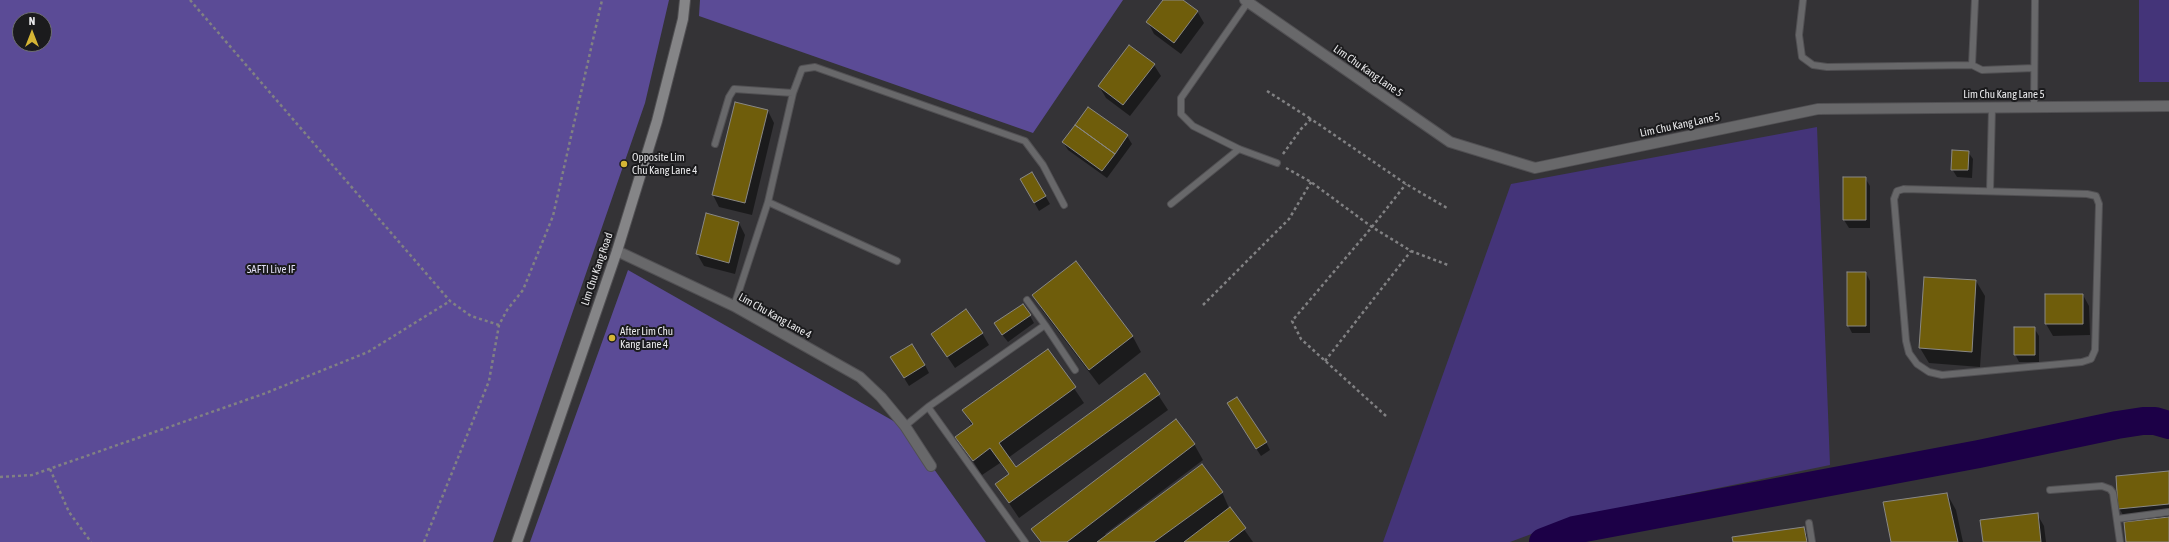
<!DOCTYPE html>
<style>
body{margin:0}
#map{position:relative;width:2169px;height:542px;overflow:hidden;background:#343336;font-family:"Asap Condensed",sans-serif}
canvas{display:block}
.north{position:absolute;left:12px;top:12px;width:40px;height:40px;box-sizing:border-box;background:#1b1b1d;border:1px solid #6e6e70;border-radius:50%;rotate:0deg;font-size:11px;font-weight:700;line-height:16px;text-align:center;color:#eaeaec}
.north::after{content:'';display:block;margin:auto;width:14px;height:18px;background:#d5b535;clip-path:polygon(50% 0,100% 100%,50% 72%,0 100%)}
</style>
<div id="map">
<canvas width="2169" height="542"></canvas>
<div class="north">N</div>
</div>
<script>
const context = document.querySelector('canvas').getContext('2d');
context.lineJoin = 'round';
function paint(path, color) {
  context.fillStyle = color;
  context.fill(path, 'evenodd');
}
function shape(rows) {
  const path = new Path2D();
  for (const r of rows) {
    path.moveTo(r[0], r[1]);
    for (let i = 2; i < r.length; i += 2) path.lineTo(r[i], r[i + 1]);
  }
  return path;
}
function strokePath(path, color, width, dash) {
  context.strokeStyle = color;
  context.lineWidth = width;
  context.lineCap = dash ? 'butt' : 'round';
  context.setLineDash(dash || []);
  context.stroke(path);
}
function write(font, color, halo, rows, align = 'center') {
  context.font = font + ' "Asap Condensed",sans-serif';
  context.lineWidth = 4;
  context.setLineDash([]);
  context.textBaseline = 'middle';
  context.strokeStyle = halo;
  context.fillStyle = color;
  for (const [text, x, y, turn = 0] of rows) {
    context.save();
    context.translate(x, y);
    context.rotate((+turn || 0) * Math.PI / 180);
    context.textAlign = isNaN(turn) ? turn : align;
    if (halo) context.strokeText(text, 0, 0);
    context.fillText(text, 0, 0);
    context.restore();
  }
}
const green = shape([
 [2139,0,2169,0,2169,82,2139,82],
 [1817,127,1830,465,1577,517,1510,542,1383,542,1511,184]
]);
const forest = shape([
 [0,0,669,0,645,103,493,542,0,542],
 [20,20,44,20,44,44,20,44],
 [700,0,1123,0,1033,133,699,16],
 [628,270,904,427,986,542,530,542]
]);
const shadow = shape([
 [1164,0,1182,0,1197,11,1204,23,1181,54,1154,34,1148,22],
 [1154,65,1161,76,1130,116,1106,98,1099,86],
 [768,111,774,123,752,215,719,207,713,195],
 [1127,136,1132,144,1107,178,1068,150,1063,142],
 [1968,152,1973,159,1972,178,1957,177,1952,169],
 [1032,173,1050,204,1039,211,1021,179],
 [1844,178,1865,178,1870,186,1870,228,1849,228,1844,220],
 [707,214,739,223,745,235,735,274,704,266,697,254],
 [1076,262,1133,337,1141,352,1099,385,1042,310,1033,295],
 [1866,273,1870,281,1870,333,1852,333,1848,325],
 [1925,278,1976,281,1985,296,1980,367,1929,363,1920,348],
 [2083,295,2089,306,2090,335,2053,336,2046,324],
 [1030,316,1034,323,1008,342,1000,332],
 [2034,328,2039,336,2039,362,2019,362,2015,354],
 [982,333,989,345,955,368,932,334],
 [1048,350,1084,403,1008,458,1015,468,1145,375,1168,410,1019,518,996,484,1009,475,1000,463,982,475,957,437,972,426,964,411],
 [896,365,925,365,929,373,909,386],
 [1232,411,1266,442,1270,450,1261,456],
 [1194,444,1203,460,1105,534,1107,536,1222,492,1229,508,1253,542,1040,542,1033,529],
 [2169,472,2169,542,2127,542,2153,520,2153,518,2126,520,2119,508],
 [1947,494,1956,510,1963,542,1892,542],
 [2037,514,2044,526,2046,542,1984,542],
 [1803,528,1811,542,1734,542]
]);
const river = shape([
 [1543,542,1574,530,1979,454,2117,425,2143,421,2155,421,2169,425]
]);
const building = shape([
 [1163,0,1183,0,1198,11,1174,43,1146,22,1163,0],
 [1129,45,1155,64,1123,105,1098,86,1129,45],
 [735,102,768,110,745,203,712,195,735,102],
 [1088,107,1128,135,1115,154,1075,125,1088,107],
 [1075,125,1115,154,1102,171,1062,142,1075,125],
 [1952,150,1969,151,1968,170,1951,170,1952,150],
 [1032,172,1046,196,1034,203,1020,179,1032,172],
 [1843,177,1866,177,1866,220,1843,220,1843,177],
 [706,213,739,222,729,263,696,254,706,213],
 [1076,261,1133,336,1089,370,1032,295,1076,261],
 [1847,272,1866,272,1866,326,1847,326,1847,272],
 [1924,277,1976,280,1972,352,1919,348,1924,277],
 [2045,294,2083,294,2083,324,2045,324,2045,294],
 [1023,304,1031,315,1002,335,994,323,1023,304],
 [966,309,983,333,947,357,931,334,966,309],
 [2014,327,2035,327,2035,355,2014,355,2014,327],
 [912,344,925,365,904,378,890,357,912,344],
 [1048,349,1076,387,999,443,1016,467,1145,373,1160,394,1009,503,995,484,1009,474,990,448,973,461,955,437,973,424,962,410,1048,349],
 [1237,397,1267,442,1256,449,1227,403,1237,397],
 [1176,419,1195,444,1067,542,1041,542,1031,529,1176,419],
 [1202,464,1223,492,1154,542,1097,542,1202,464],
 [2169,471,2169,504,2118,509,2116,476,2169,471],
 [1947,493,1958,542,1891,542,1883,502,1947,493],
 [1230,507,1246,528,1228,542,1184,542,1230,507],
 [2038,513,2041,542,1983,542,1980,520,2038,513],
 [2169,517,2169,542,2126,542,2124,522,2169,517],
 [1804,527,1807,542,1733,542,1732,537,1804,527]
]);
const path = shape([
 [190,0,450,301,471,316,499,325],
 [1267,91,1311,119],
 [1283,154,1301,129,1311,119,1406,184,1447,208],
 [1286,168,1311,182,1372,227,1411,251,1448,265],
 [1203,305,1289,219,1311,182],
 [1325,361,1411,251],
 [1386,416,1301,339,1292,321,1372,227,1406,184],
 [50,469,69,512,91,542],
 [0,477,32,475,266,393,368,352,450,301],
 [424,542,489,381,499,325,507,310,523,290,553,216,602,0]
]);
const service = shape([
 [1803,0,1799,35,1802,57,1813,65,1827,67,1972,65,1982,70,2034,68],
 [1248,2,1181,98,1181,114,1193,126,1239,149,1277,163],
 [1972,65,1975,0],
 [2034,107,2035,0],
 [715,144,729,97,734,89,793,93],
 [1904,189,2087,194,2096,196,2099,204,2095,350,2091,359,2082,362,1942,375,1929,372,1917,364,1909,353,1906,341,1894,199,1897,191,1904,189],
 [1990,191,1992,108],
 [768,202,897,261],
 [1171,204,1239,149],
 [1027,300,1045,325],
 [734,306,768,202,793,93,802,69,815,67,1025,141,1043,165,1064,205],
 [928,407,1045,325,1075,370],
 [905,426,928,407,1025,542],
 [2050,490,2102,486,2110,489,2113,493,2120,542],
 [2117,519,2169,512],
 [1809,523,1812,542]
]);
const minor = shape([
 [1245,0,1450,142,1535,168,1818,109,2169,106],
 [617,251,734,306,860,377,881,397,905,426,931,466]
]);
const secondary = shape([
 [517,542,617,251,657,121,683,19,685,0]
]);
const markers = [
 [624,164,4,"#d5b535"],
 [612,338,4,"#d5b535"]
];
const streetNames = [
 ["Lim Chu Kang Lane 5",1368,71,35],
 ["Lim Chu Kang Lane 5",2004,95],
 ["Lim Chu Kang Lane 5",1680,125,-12],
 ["Lim Chu Kang Road",597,269,-71],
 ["Lim Chu Kang Lane 4",775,316,29]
];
const poiNames = [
 ["Opposite Lim",632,158],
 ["Chu Kang Lane 4",632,171],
 ["After Lim Chu",620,332],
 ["Kang Lane 4",620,345]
];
const parkNames = [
 ["SAFTI Live IF",271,270]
];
paint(green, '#443479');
paint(forest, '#5b4b96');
paint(shadow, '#0007');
strokePath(river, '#1c0047', 28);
paint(building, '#6f5d0b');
strokePath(building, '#898885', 1);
strokePath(service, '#515053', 8);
strokePath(minor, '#515053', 12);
strokePath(secondary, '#515053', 12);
strokePath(path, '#818183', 2.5, [3, 3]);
strokePath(service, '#68686a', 6);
strokePath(minor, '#68686a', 10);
strokePath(secondary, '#858587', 10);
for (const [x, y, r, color] of markers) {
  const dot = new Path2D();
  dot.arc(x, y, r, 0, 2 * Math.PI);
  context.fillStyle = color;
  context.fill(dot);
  strokePath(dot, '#1b1b1d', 1.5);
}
write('11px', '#eaeaec', '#1b1b1d', streetNames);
write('11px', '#eaeaec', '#1b1b1d', poiNames, 'left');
write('11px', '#dfdcf2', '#1b1b1d', parkNames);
</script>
